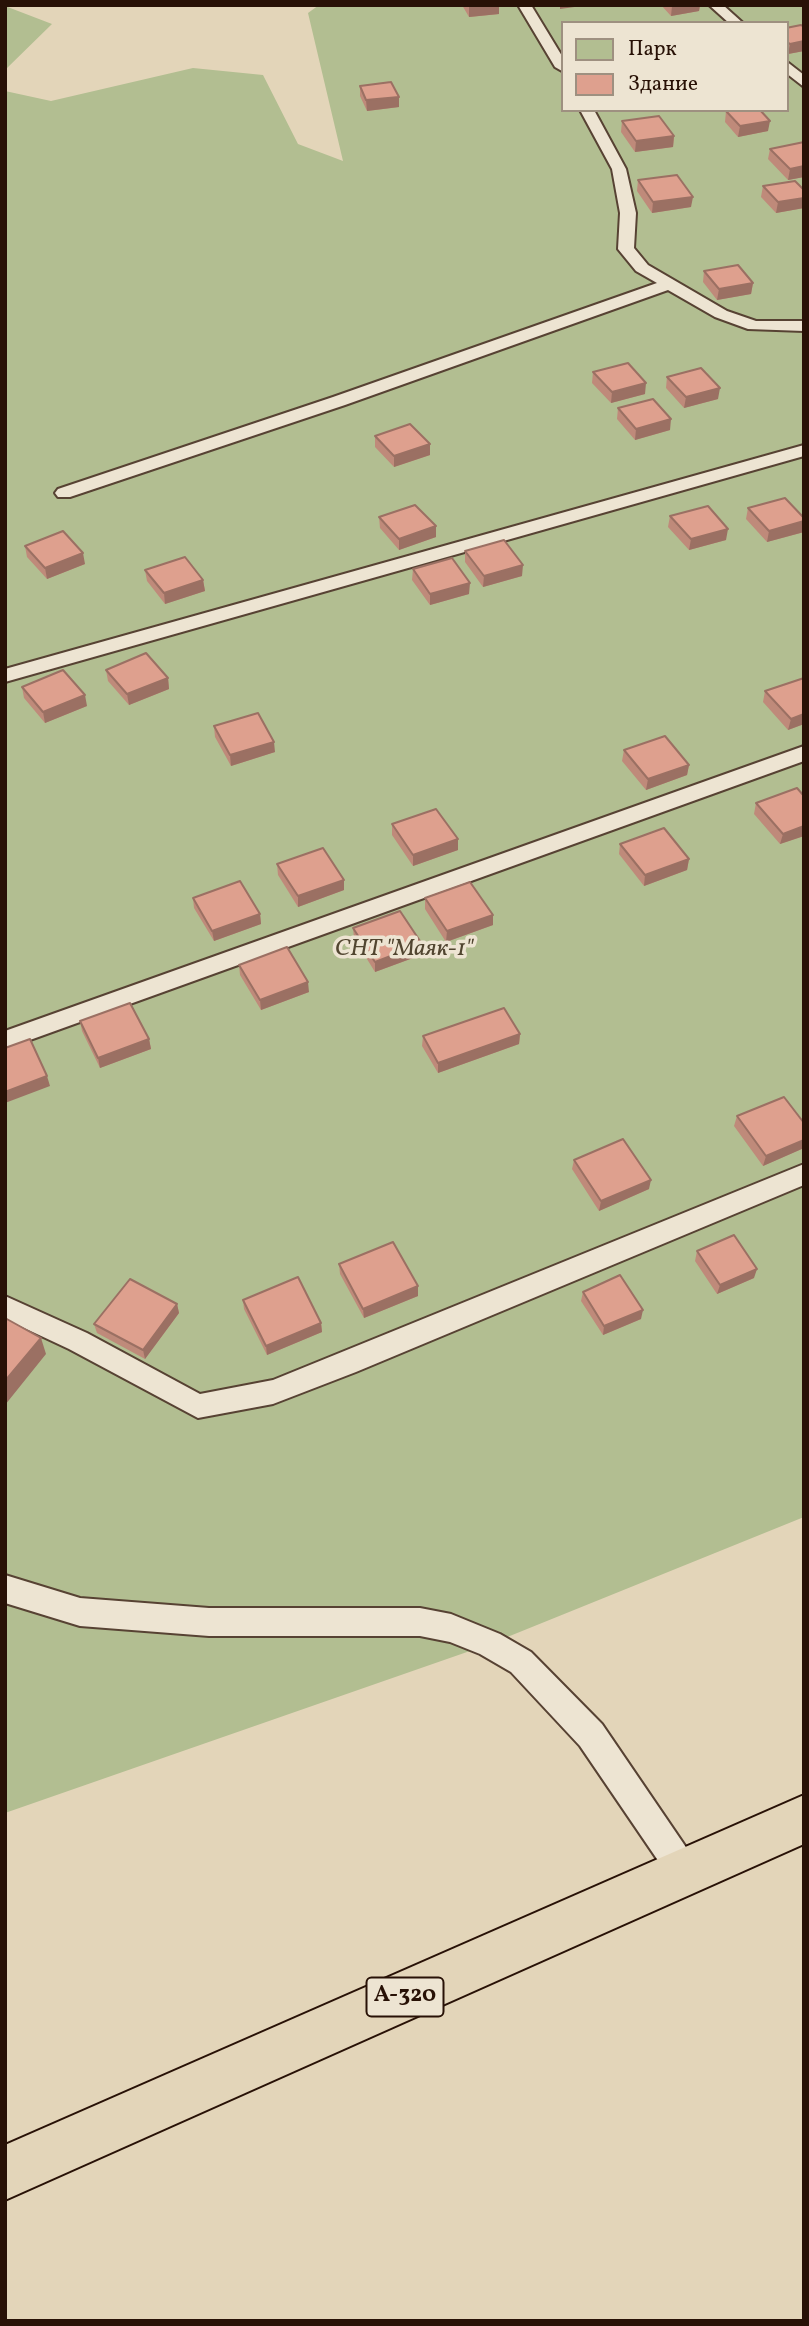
<!DOCTYPE html>
<meta charset="utf-8">
<style>
body{margin:0}
#map{position:relative;width:809px;height:2326px;overflow:hidden;background:#e3d5b9;font-family:Vollkorn,serif}
canvas{display:block}
.frame{position:absolute;inset:0;border:7px solid #281106;pointer-events:none}
.legend{position:absolute;left:561px;top:21px;width:228px;height:91px;box-sizing:border-box;background:#ede4d2;border:2px solid #9e9080;margin:0;padding:9px 12px;list-style:none;font-size:21px;color:#281106}
.legend li{display:flex;align-items:center;gap:14px;height:35px}
.legend b{width:35px;border:2px solid #9e9080}
</style>
<div id="map">
<canvas width="809" height="2326"></canvas>
<div class="frame"></div>
<ul class="legend">
<li><b style="height:19px;background:#b2be91"></b>Парк</li>
<li><b style="height:19px;background:#dea08e"></b>Здание</li>
</ul>
</div>
<script>
const context = document.querySelector('canvas').getContext('2d');
context.lineJoin = 'round';
function paint(path, color) {
  context.fillStyle = color;
  context.fill(path, 'evenodd');
}
function shape(rows) {
  const path = new Path2D();
  for (const r of rows) {
    path.moveTo(r[0], r[1]);
    for (let i = 2; i < r.length; i += 2) path.lineTo(r[i], r[i + 1]);
  }
  return path;
}
function strokePath(path, color, width, dash) {
  context.strokeStyle = color;
  context.lineWidth = width;
  context.lineCap = dash ? 'butt' : 'round';
  context.setLineDash(dash || []);
  context.stroke(path);
}
function write(font, color, halo, rows, align = 'center') {
  context.font = font + ' Vollkorn,serif';
  context.lineWidth = 7;
  context.setLineDash([]);
  context.textBaseline = 'middle';
  context.strokeStyle = halo;
  context.fillStyle = color;
  for (const [text, x, y, turn = 0] of rows) {
    context.save();
    context.translate(x, y);
    context.rotate((+turn || 0) * Math.PI / 180);
    context.textAlign = isNaN(turn) ? turn : align;
    if (halo) context.strokeText(text, 0, 0);
    context.fillText(text, 0, 0);
    context.restore();
  }
}
const green = shape([
 [319,5,804,5,804,1517,490,1644,5,1813,5,91,51,101,193,68,263,75,298,144,343,161,308,13],
 [562,23,786,23,786,110,562,110],
 [5,6,52,24,5,70]
]);
const service = shape([
 [518,5,531,5,562,56,562,71,555,67,518,5],
 [709,5,723,5,743,23,729,23,709,5],
 [786,61,804,75,804,87,786,73,786,61],
 [580,110,594,110,626,169,636,213,634,248,648,265,727,311,756,321,804,321,804,331,748,329,715,317,668,290,345,405,70,497,58,497,55,493,58,489,333,397,657,283,636,271,618,249,620,213,612,169,580,110],
 [804,445,804,456,5,682,5,669,804,445],
 [804,746,804,761,5,1049,5,1031,804,746],
 [804,1164,804,1185,356,1372,273,1404,198,1418,69,1349,5,1319,5,1296,87,1333,200,1394,273,1380,804,1164],
 [5,1575,80,1598,209,1608,420,1608,451,1614,500,1634,531,1652,602,1724,696,1862,701,1873,696,1884,685,1889,674,1884,580,1746,511,1672,480,1654,450,1642,420,1636,209,1636,80,1626,5,1603,5,1575]
]);
const trunk = shape([
 [804,1795,804,1844,5,2200,5,2145,804,1795]
]);
const wall = shape([
 [462,5,499,5,499,14,469,17],
 [661,5,700,5,699,11,671,16],
 [804,27,804,51,788,54,786,52,786,28],
 [360,86,399,107,367,111,360,96],
 [726,111,768,131,738,137,725,122],
 [622,121,674,136,673,147,635,152,621,132],
 [804,142,804,177,788,180,768,159,770,149],
 [638,180,691,207,652,213,637,191],
 [763,186,804,190,804,208,776,213,761,197],
 [704,271,753,283,751,294,717,300,703,282],
 [593,372,645,394,611,403,592,383],
 [667,377,718,399,684,408,666,388],
 [618,408,670,430,635,440,617,419],
 [375,436,430,444,430,455,394,467,375,447],
 [748,508,804,518,804,532,767,542,746,519],
 [670,516,726,540,689,550,668,527],
 [379,517,436,526,436,537,399,550,380,528],
 [25,546,85,564,47,579,27,557],
 [465,551,522,576,483,587,465,562],
 [413,569,469,594,430,605,412,580],
 [145,570,203,580,205,591,165,604,147,581],
 [106,670,168,678,169,689,129,705,108,681],
 [804,678,804,724,788,730,763,702,765,691],
 [22,687,87,706,45,723,24,698],
 [214,726,275,752,231,766,215,737],
 [624,750,689,765,687,775,646,790,622,761],
 [804,796,804,836,780,844,754,814,756,803],
 [392,824,458,839,458,850,413,866,392,835],
 [620,844,689,859,687,870,644,886,619,854],
 [277,864,344,880,344,890,298,907,278,875],
 [193,898,260,914,261,924,214,941,194,908],
 [425,898,493,915,493,925,446,942,425,909],
 [353,928,421,955,375,972,354,938],
 [239,965,309,992,261,1010,240,975],
 [80,1021,149,1039,151,1049,100,1068,82,1031],
 [520,1034,519,1044,438,1073,422,1046,423,1036],
 [737,1116,804,1123,804,1148,763,1166,734,1126],
 [574,1160,649,1189,599,1211,572,1169],
 [697,1251,754,1278,717,1294,695,1261],
 [339,1264,418,1286,418,1296,364,1318,340,1274],
 [583,1292,641,1319,603,1335,581,1301],
 [243,1300,321,1323,322,1332,267,1355,244,1309],
 [177,1304,179,1313,145,1359,97,1333,94,1324]
]);
const shadedWall = shape([
 [484,5,499,5,499,14,469,17,469,7],
 [560,5,589,5,560,9],
 [700,5,699,11,671,16,672,6],
 [804,41,804,51,788,54,790,44],
 [399,97,399,107,367,111,366,100],
 [770,121,768,131,738,137,740,126],
 [674,136,673,147,635,152,636,141],
 [804,166,804,177,788,180,790,169],
 [693,197,691,207,652,213,653,202],
 [804,198,804,208,776,213,778,202],
 [753,283,751,294,717,300,719,289],
 [646,383,645,394,611,403,612,392],
 [720,388,718,399,684,408,686,397],
 [671,419,670,430,635,440,636,429],
 [430,444,430,455,394,467,394,456],
 [804,521,804,532,767,542,769,531],
 [436,526,436,537,399,550,399,539],
 [728,529,726,540,689,550,691,539],
 [83,553,85,564,47,579,45,568],
 [523,565,522,576,483,587,484,576],
 [203,580,205,591,165,604,164,593],
 [470,583,469,594,430,605,430,594],
 [168,678,169,689,129,705,127,694],
 [85,695,87,706,45,723,43,712],
 [804,714,804,724,788,730,791,719],
 [274,742,275,752,231,766,230,755],
 [689,765,687,775,646,790,648,779],
 [804,826,804,836,780,844,783,834],
 [458,839,458,850,413,866,413,855],
 [689,859,687,870,644,886,645,875],
 [344,880,344,890,298,907,298,896],
 [260,914,261,924,214,941,212,931],
 [493,915,493,925,446,942,447,931],
 [422,944,421,955,375,972,375,962],
 [308,982,309,992,261,1010,260,1000],
 [520,1034,519,1044,438,1073,438,1063],
 [149,1039,151,1049,100,1068,98,1058],
 [47,1076,50,1086,5,1103,5,1092],
 [804,1140,804,1148,763,1166,766,1156],
 [651,1180,649,1189,599,1211,601,1201],
 [757,1269,754,1278,717,1294,720,1285],
 [418,1286,418,1296,364,1318,363,1309],
 [177,1304,179,1313,145,1359,143,1350],
 [643,1310,641,1319,603,1335,604,1326],
 [321,1323,322,1332,267,1355,266,1346],
 [41,1338,46,1354,5,1405,5,1381]
]);
const building = shape([
 [801,25,804,27,804,41,790,44,786,41,786,28,801,25],
 [391,82,399,97,366,100,360,86,391,82],
 [733,110,760,110,770,121,740,126,726,111,733,110],
 [659,116,674,136,636,141,622,121,659,116],
 [804,142,804,166,790,169,770,149,804,142],
 [677,175,693,197,653,202,638,180,677,175],
 [795,181,804,190,804,198,778,202,763,186,795,181],
 [738,265,753,283,719,289,704,271,738,265],
 [628,363,646,383,612,392,593,372,628,363],
 [701,368,720,388,686,397,667,377,701,368],
 [653,399,671,419,636,429,618,408,653,399],
 [410,424,430,444,394,456,375,436,410,424],
 [785,498,804,518,804,521,769,531,748,508,785,498],
 [415,505,436,526,399,539,379,517,415,505],
 [708,506,728,529,691,539,670,516,708,506],
 [63,531,83,553,45,568,25,546,63,531],
 [504,540,523,565,484,576,465,551,504,540],
 [185,557,203,580,164,593,145,570,185,557],
 [452,558,470,583,430,594,413,569,452,558],
 [146,653,168,678,127,694,106,670,146,653],
 [63,670,85,695,43,712,22,687,63,670],
 [804,678,804,714,791,719,765,691,804,678],
 [258,713,274,742,230,755,214,726,258,713],
 [665,736,689,765,648,779,624,750,665,736],
 [797,788,804,796,804,826,783,834,756,803,797,788],
 [436,809,458,839,413,855,392,824,436,809],
 [664,828,689,859,645,875,620,844,664,828],
 [323,848,344,880,298,896,277,864,323,848],
 [240,881,260,914,212,931,193,898,240,881],
 [470,882,493,915,447,931,425,898,470,882],
 [400,911,422,944,375,962,353,928,400,911],
 [287,947,308,982,260,1000,239,965,287,947],
 [130,1003,149,1039,98,1058,80,1021,130,1003],
 [504,1008,520,1034,438,1063,423,1036,504,1008],
 [30,1039,47,1076,5,1092,5,1048,30,1039],
 [784,1097,804,1123,804,1140,766,1156,737,1116,784,1097],
 [623,1139,651,1180,601,1201,574,1160,623,1139],
 [734,1235,757,1269,720,1285,697,1251,734,1235],
 [393,1242,418,1286,363,1309,339,1264,393,1242],
 [620,1275,643,1310,604,1326,583,1292,620,1275],
 [298,1277,321,1323,266,1346,243,1300,298,1277],
 [130,1279,177,1304,143,1350,94,1324,130,1279],
 [5,1318,41,1338,5,1381,5,1318]
]);
const shields = [
 [405,1997,77]
];
const shieldNames = [
 ["А-320",405,1997]
];
const parkNames = [
 ["СНТ \"Маяк-1\"",404,951]
];
paint(green, '#b2be91');
strokePath(service, '#574233', 4);
strokePath(trunk, '#281106', 4);
paint(service, '#ede4d2');
paint(trunk, '#e3d5b9');
paint(wall, '#bf8a7a');
paint(shadedWall, '#9b7063');
paint(building, '#dea08e');
strokePath(building, '#9b7063', 2);
for (const [x, y, w] of shields) {
  const box = new Path2D();
  box.roundRect(x - w / 2, y - 19.5, w, 39, 5);
  context.fillStyle = '#ede4d2';
  context.fill(box);
  strokePath(box, '#281106', 2);
}
write('bold 23px', '#281106', null, shieldNames);
write('italic 24px', '#514530', '#ede4d2', parkNames);
</script>
